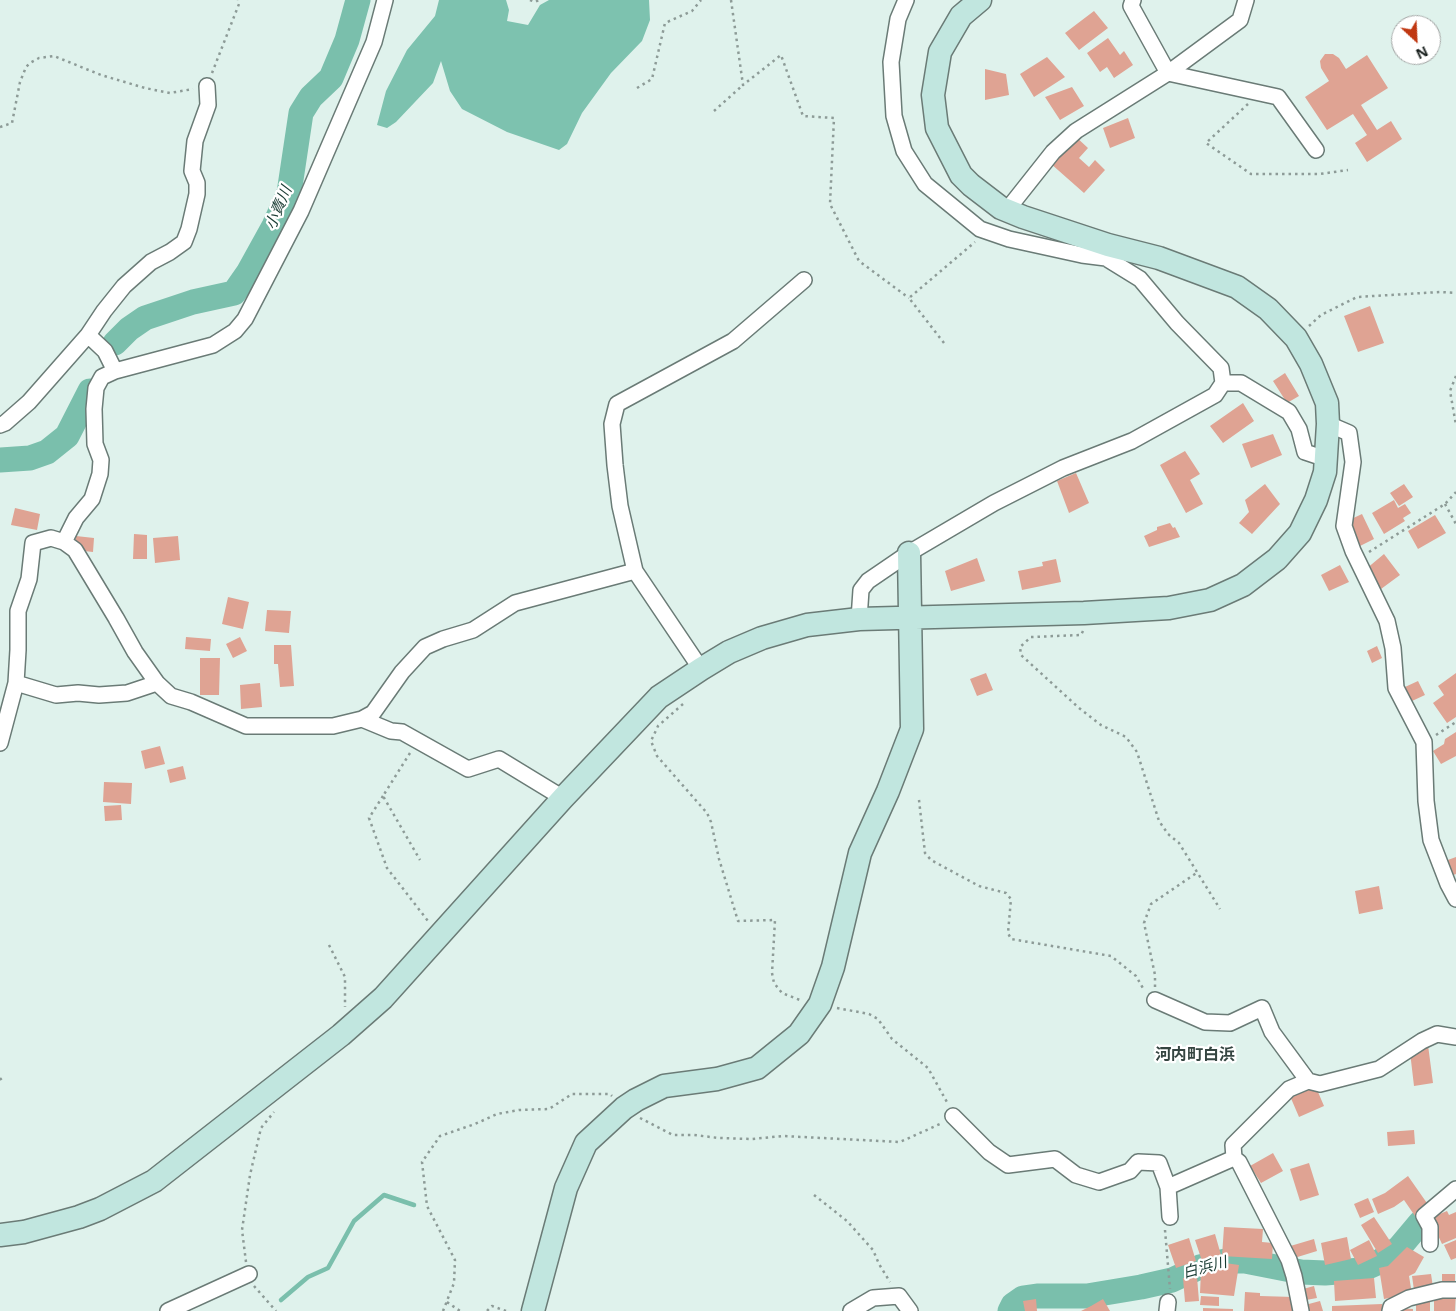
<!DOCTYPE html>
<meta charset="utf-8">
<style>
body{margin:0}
#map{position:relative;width:1456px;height:1311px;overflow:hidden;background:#dff2ec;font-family:"Noto Sans",sans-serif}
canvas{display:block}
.north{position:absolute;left:1391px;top:15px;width:50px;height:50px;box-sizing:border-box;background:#fff;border:1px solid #a2a5a4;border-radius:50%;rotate:155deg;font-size:14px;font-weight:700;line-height:20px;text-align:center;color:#171e1c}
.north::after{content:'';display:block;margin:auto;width:18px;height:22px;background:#c03711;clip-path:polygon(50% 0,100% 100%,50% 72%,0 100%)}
</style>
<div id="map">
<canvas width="1456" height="1311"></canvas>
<div class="north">N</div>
</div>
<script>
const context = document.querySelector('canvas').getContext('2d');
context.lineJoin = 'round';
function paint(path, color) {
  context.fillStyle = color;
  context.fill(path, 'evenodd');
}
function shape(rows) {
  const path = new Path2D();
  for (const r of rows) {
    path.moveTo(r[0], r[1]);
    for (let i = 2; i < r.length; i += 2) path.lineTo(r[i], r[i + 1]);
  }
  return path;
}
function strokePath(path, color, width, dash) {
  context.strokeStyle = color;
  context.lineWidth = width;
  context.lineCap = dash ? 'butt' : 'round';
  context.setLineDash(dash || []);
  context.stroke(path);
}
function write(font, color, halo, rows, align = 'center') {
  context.font = font + ' "Noto Sans","Noto Sans JP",sans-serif';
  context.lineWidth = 4.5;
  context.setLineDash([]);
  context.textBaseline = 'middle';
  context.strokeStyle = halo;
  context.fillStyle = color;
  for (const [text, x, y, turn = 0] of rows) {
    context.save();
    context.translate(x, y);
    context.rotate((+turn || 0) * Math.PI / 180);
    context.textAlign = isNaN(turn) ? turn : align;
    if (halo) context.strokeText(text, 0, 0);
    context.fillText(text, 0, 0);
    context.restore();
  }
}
const forest = shape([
 [439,0,506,0,509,10,507,21,528,25,540,5,549,0,649,0,650,20,642,41,611,73,582,113,567,144,559,150,507,132,462,109,450,91,441,61,433,83,396,122,387,128,377,125,386,91,407,50,435,16]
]);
const stream = shape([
 [281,1300,308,1277,328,1268,354,1221,384,1195,414,1205]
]);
const river = shape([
 [115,343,129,329,145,318,193,302,234,293,248,273,274,226,289,193,301,113,311,97,331,78,347,40,358,0],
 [0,460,30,458,47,452,67,436,90,391],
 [1010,1311,1013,1305,1023,1298,1037,1296,1087,1296,1141,1287,1172,1280,1200,1267,1226,1261,1245,1261,1301,1272,1325,1273,1361,1270,1379,1262,1399,1248,1420,1223]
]);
const building = shape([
 [1094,11,1108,28,1079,50,1065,33],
 [1108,38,1120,55,1124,51,1133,65,1114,78,1107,67,1100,72,1087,53],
 [1325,54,1333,54,1339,58,1346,69,1367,55,1388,88,1361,105,1377,130,1391,121,1402,139,1367,162,1355,143,1367,135,1353,114,1327,130,1305,97,1329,81,1321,68,1320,61],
 [1047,57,1065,77,1034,97,1020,74],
 [985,69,1006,74,1009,95,985,100],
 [1072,87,1084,106,1060,120,1045,97],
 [1128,118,1135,138,1110,148,1103,128],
 [1075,136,1088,148,1079,158,1089,167,1095,160,1105,170,1084,193,1050,163],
 [1370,306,1384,343,1358,352,1344,316],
 [1285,373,1299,396,1287,403,1273,381],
 [1243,403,1254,421,1223,443,1210,426],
 [1273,434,1282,455,1251,468,1242,444],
 [1185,451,1200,474,1190,480,1203,504,1186,513,1160,465],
 [1076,473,1089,503,1069,513,1057,481],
 [1265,484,1280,504,1252,534,1239,523,1249,512,1245,500],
 [1404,484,1413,497,1399,506,1390,493],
 [1394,500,1398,508,1405,504,1411,513,1403,518,1405,521,1384,534,1372,513],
 [15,508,40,514,37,530,11,525],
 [1362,514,1374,539,1356,548,1345,522],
 [1435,515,1446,533,1418,549,1408,531],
 [1170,523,1173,528,1175,527,1180,537,1149,547,1144,536,1157,530,1157,527],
 [134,534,147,535,147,559,133,559],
 [76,536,94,538,93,552,75,550],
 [178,536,180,560,155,563,153,538],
 [1384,554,1400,575,1381,589,1366,569],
 [977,558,985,581,951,591,945,571],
 [1056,559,1061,582,1022,590,1018,571,1043,566,1042,562],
 [1340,565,1349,582,1329,591,1321,575],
 [228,597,249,602,243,629,222,624],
 [267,610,291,611,289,633,265,631],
 [186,637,211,639,210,651,185,649],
 [240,637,247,651,233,658,226,644],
 [274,645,291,645,294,686,280,687,278,664,274,664],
 [1377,646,1382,658,1372,663,1367,651],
 [200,658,220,658,219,695,200,695],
 [986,673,993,690,977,696,970,679],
 [1456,673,1456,717,1447,723,1433,703,1444,695,1438,686],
 [1418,681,1425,695,1412,701,1405,687],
 [260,683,262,707,241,709,240,685],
 [1456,732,1456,756,1441,764,1433,751,1444,744,1445,739],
 [160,746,165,764,145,769,141,751],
 [183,766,186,779,170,783,167,770],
 [104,782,132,783,131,804,103,802],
 [121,805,122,820,105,821,104,806],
 [1456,857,1456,874,1451,876,1445,861],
 [1379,886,1383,909,1359,914,1355,891],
 [1428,1045,1433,1083,1414,1086,1410,1052],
 [1315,1085,1324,1106,1299,1117,1290,1096],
 [1414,1130,1415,1144,1388,1146,1387,1132],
 [1273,1153,1283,1171,1261,1183,1250,1166],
 [1309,1163,1319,1195,1300,1201,1290,1169],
 [1408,1176,1429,1206,1415,1216,1404,1200,1394,1207,1378,1214,1372,1199,1385,1193],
 [1368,1198,1374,1212,1360,1218,1354,1204],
 [1447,1211,1449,1215,1456,1212,1456,1238,1442,1244,1430,1218],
 [1374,1217,1392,1244,1378,1253,1361,1225],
 [1224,1227,1263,1229,1262,1242,1273,1243,1272,1259,1222,1256],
 [1215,1234,1221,1255,1202,1261,1195,1240],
 [1347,1237,1351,1259,1325,1265,1321,1243],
 [1189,1238,1196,1261,1176,1268,1168,1245],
 [1314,1239,1317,1251,1291,1259,1287,1247],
 [1369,1240,1377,1256,1358,1265,1350,1250],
 [1456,1240,1456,1258,1451,1260,1444,1245],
 [1407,1247,1424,1257,1415,1273,1409,1276,1412,1294,1384,1299,1379,1268,1388,1266],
 [1225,1263,1239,1265,1234,1296,1200,1293,1201,1271],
 [1431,1274,1433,1287,1414,1290,1412,1276],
 [1442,1274,1455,1274,1455,1284,1442,1284],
 [1197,1277,1199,1301,1185,1302,1183,1278],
 [1374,1278,1376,1298,1335,1301,1334,1281],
 [1314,1286,1317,1298,1306,1300,1303,1289],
 [1245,1292,1260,1293,1260,1296,1294,1297,1293,1311,1244,1311],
 [1456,1292,1455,1311,1434,1311,1434,1296],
 [1201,1296,1219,1297,1219,1306,1200,1305],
 [1036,1299,1037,1311,1025,1311,1023,1301],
 [1103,1299,1110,1311,1081,1311,1091,1306],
 [1430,1299,1430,1311,1416,1311,1416,1300],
 [1320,1301,1323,1311,1307,1311,1305,1305],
 [1382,1304,1382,1311,1332,1311,1332,1306],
 [1203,1308,1233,1309,1233,1311,1203,1311],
 [1397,1308,1413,1309,1413,1311,1397,1311]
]);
const path = shape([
 [530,0,535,2,539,0],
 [731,0,743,85,781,55,803,116,834,118,830,204,859,261,909,298],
 [212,73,239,4,238,0],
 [637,88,652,79,665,23,692,11,701,0],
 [1248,104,1206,143,1251,174,1320,174,1348,170],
 [714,111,743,85],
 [0,127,12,123,20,82,26,67,30,63,39,58,54,56,101,75,145,88,170,93,193,89],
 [1309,326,1321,315,1357,297,1440,292,1456,293],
 [944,343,909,298,975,242],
 [1456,376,1450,391,1456,425],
 [1445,504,1456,524],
 [1369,552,1445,504,1456,492],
 [1083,631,1081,635,1031,637,1020,647,1021,655,1079,708,1101,725,1126,737,1137,752,1159,821,1168,834,1179,843,1220,909],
 [683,704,658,726,651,741,657,756,707,813,711,822,719,859,738,921,775,920,772,973,774,983,782,993,800,1000],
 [1436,735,1456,722],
 [410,753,383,796,420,860],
 [383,796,369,818,387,868,428,921],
 [919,800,925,853,931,860,979,886,1006,893,1011,899,1008,933,1011,939,1111,956,1136,976,1144,990],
 [329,945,345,977,345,1007],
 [1155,987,1155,975,1144,923,1151,904,1198,872],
 [837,1008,869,1014,878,1019,892,1039,928,1068,948,1104],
 [0,1078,3,1082],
 [640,1118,673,1135,694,1135,719,1138,752,1139,783,1136,900,1142,940,1124],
 [814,1195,847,1221,873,1250,879,1264,890,1282],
 [1165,1230,1170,1289],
 [246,1262,242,1230,250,1175,261,1128,274,1112],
 [254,1286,276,1311],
 [447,1302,460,1311],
 [443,1311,454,1283,455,1260,427,1206,422,1162,440,1136,475,1124,497,1114,519,1110,549,1109,572,1094,610,1094,612,1096],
 [487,1311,492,1306,506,1311]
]);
const street = shape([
 [906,0,898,19,891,62,894,116,904,151,925,184,980,229,1009,239,1082,255,1106,258],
 [1246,0,1240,20,1168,73,1278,97,1316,150],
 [1010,211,1011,205,1053,152,1076,131,1168,73,1131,6,1133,0],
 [88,335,105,351,115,371],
 [1223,383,1241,383,1289,412,1299,429,1305,452,1326,459],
 [1328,424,1349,433,1353,462,1344,526,1353,551,1387,621,1393,648,1396,688,1424,742,1426,801,1431,840,1448,884,1456,899],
 [0,425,5,423,29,402,88,335,104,311,124,286,151,262,170,252,184,242,189,229,197,194,197,183,192,171,195,141,208,105,207,86],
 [64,542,75,550,116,618,135,652,157,683],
 [859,619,861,590,868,581,909,553,994,503,1063,468,1132,441,1215,395,1223,383,1221,368,1177,323,1140,279,1106,258,1108,245],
 [701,669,635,571,620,506,615,465,612,424,617,404,733,341,804,280],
 [16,683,56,695,78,693,99,695,127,693,157,683,171,696,191,702,246,726,333,726,362,719,373,713,402,672,425,647,443,639,473,630,515,603,635,571],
 [362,719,391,731,402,732,468,769,499,759,563,798],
 [0,743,16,683,18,650,18,611,29,579,33,543,51,538,64,542,76,518,92,499,100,474,101,460,95,444,94,409,96,388,102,377,115,371,213,345,235,331,245,319,301,211,374,42,385,0],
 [1155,1000,1205,1022,1230,1023,1262,1008,1272,1032,1308,1081],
 [953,1116,989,1152,1008,1165,1055,1159,1076,1175,1099,1182,1130,1171,1138,1162,1159,1163,1168,1187,1170,1217],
 [1234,1158,1239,1162,1289,1260,1294,1276,1301,1311],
 [1168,1187,1234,1158,1233,1145,1289,1089,1308,1081,1320,1084,1379,1069,1422,1041,1437,1034,1456,1037],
 [1430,1244,1430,1227,1424,1216,1456,1189],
 [168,1311,249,1274],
 [851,1311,873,1298,899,1296,910,1311],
 [1167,1311,1168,1302],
 [1390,1311,1391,1307,1409,1298,1442,1290,1456,1290]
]);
const secondary = shape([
 [0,1235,24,1232,79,1217,100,1209,154,1181,341,1035,383,998,563,798,659,697,701,669,729,652,762,638,807,625,859,619,1084,613,1169,608,1210,600,1243,585,1277,559,1300,533,1316,500,1325,472,1328,424,1327,403,1311,364,1296,338,1268,309,1237,287,1159,258,1108,245,1023,217,1001,208,971,185,961,175,937,128,933,95,940,52,961,16,980,0],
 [533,1311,566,1188,586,1143,624,1108,636,1100,664,1086,717,1079,757,1068,799,1034,820,1004,833,967,860,853,888,791,912,729,909,553]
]);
const waterNames = [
 ["小責川",279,208,-67],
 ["白浜川",1205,1268,-15]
];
const quarterNames = [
 ["河内町白浜",1195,1055]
];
paint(forest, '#7dc2af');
strokePath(stream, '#7abfac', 4.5);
strokePath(river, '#7abfac', 25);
paint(building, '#dfa393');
strokePath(street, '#6a7b76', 18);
strokePath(secondary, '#6a7b76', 25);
strokePath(path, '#8d9b97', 2.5, [2.5, 4]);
strokePath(street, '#fff', 15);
strokePath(secondary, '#c1e6df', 22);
write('italic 15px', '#193a32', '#fff', waterNames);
write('bold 16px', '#354541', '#fff', quarterNames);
</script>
